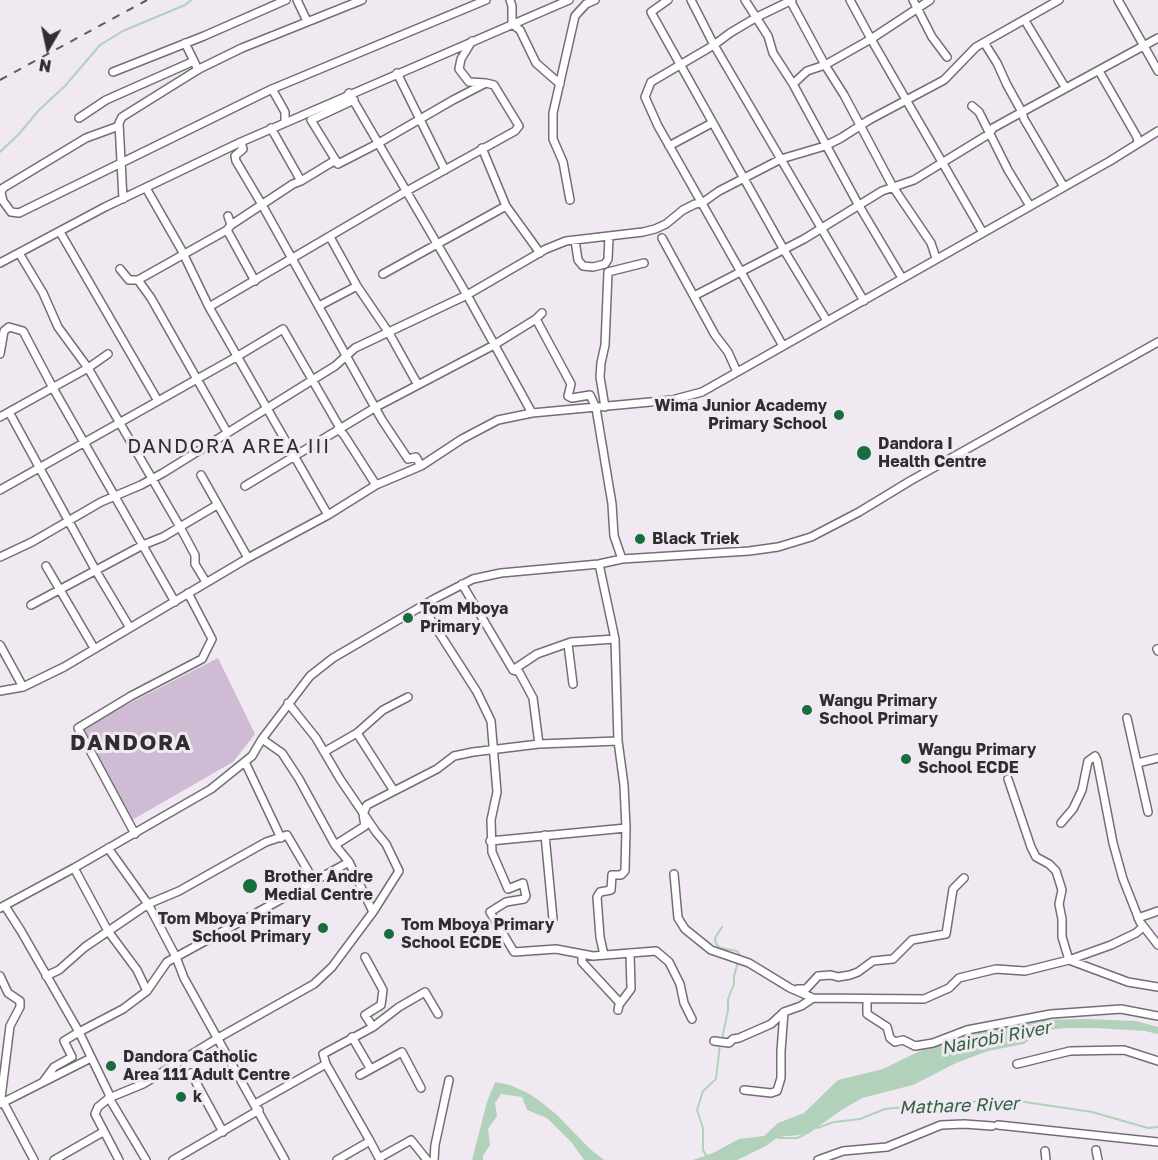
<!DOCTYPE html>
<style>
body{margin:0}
#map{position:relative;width:1158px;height:1160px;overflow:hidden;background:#f0e9f2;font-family:"Golos Text",sans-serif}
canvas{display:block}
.north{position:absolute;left:18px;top:18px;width:60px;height:60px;-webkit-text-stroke:4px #f0e9f2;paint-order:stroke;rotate:189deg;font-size:16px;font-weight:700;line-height:24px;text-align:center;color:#302d30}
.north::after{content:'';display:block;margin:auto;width:21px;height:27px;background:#302d30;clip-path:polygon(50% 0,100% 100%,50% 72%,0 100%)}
</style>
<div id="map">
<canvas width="1158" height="1160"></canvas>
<div class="north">N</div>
</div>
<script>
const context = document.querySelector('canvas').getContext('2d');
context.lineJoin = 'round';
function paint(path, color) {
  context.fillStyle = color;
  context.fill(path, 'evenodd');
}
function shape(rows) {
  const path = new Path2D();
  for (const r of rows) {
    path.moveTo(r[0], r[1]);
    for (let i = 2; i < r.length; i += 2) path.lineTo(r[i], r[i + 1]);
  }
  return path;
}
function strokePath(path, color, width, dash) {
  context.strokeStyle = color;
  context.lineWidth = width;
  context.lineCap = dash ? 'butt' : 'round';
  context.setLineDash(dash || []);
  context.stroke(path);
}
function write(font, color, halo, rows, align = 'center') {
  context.font = font + ' "Golos Text",sans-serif';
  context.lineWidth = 6;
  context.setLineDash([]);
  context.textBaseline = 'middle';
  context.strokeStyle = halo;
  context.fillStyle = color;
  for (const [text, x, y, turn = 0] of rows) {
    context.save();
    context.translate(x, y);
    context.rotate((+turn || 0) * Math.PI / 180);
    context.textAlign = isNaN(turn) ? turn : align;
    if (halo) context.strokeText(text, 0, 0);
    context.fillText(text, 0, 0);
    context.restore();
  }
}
const green = shape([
 [218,658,255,734,233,762,132,820,81,728]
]);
const water = shape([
 [1087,1019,1136,1021,1158,1027,1158,1034,1145,1031,1095,1028,1064,1028,1041,1031,1024,1044,988,1051,956,1063,913,1085,862,1098,840,1111,808,1134,778,1137,766,1146,737,1160,693,1160,713,1153,739,1139,764,1136,778,1123,804,1113,838,1080,883,1069,926,1048,1005,1025,1044,1020],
 [495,1082,510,1085,528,1093,541,1102,557,1115,590,1149,604,1160,584,1160,572,1143,547,1118,527,1110,522,1097,501,1094,495,1103,497,1116,488,1129,490,1145,483,1156,483,1160,472,1160,487,1102]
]);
const stream = shape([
 [0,152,18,135,39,110,65,86,100,45,123,31,185,5,191,0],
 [722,927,715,938,716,944,720,948,737,951,740,955,734,976,734,984,728,999,728,1010,722,1039],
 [817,1128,834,1122,860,1119,885,1109,943,1103,1011,1100,1092,1112,1148,1128,1158,1127],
 [778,1138,797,1138,804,1135],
 [709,1160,703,1150,703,1128,697,1110,703,1091,716,1079,720,1044]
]);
const street = shape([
 [297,0,307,21],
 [510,0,512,6,512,24,520,30,536,63,560,84],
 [668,0,651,12,652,14,784,250,827,321],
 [691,0,714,45,864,301],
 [745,0,768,36,773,53,793,84,858,204,902,278],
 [790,0,825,65,844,95,893,187,931,243,936,258],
 [850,0,871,39,983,233],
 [913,0,932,37,947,57],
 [1118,0,1158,71],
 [1027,24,1065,87],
 [472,41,461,59,459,69,469,82,486,83],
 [185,43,194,61],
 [1099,71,1137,137,1138,143],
 [113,72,204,36,286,0],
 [397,73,445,170],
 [793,84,807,71,825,65,871,39,930,0],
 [272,89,285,112,285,122],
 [349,93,467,295,532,413],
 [972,106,979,112,1008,170,1030,206],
 [79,118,106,100,194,61,198,70],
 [119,126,86,138,3,188,1,193,3,201,11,212,19,213,272,89,486,0],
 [271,128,301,181],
 [241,142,243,149,235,156,236,161,261,203,382,420,408,459,416,457,421,466],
 [669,146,712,123],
 [482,148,506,206,540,253],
 [338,164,311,120,354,100],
 [1064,187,1024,119,1022,112,1158,38],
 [146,188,181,249,209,307,328,515],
 [123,199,119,123,122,117,199,69,242,48,362,0],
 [570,200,563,162,553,139,553,113,575,16,586,4,595,0],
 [227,230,255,281],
 [60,232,158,401],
 [662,238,715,335,728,352,737,372],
 [575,240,578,260,583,266,593,267,605,264,608,259,609,237],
 [19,253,43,293,58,327,88,368,180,527,195,555,195,564,206,582],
 [0,263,105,207,241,142,569,0],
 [120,269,129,280,138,280,227,230,231,225,228,216],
 [383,274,506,206],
 [138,280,151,298,227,432],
 [357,286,389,333,418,385],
 [694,296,804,239,882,191,914,180,989,134,993,128,1022,112,1007,85,997,63,985,44],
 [319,306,357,286,330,237],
 [209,307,405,192,515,131,519,126,494,85,486,83,453,100,377,144,338,164,334,161,301,181,293,184,231,225],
 [536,319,571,384,568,396,572,398,590,395,596,408,612,504,614,536,622,559],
 [783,346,658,126,645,97,651,82,714,45,730,33,757,17,792,0],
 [0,354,4,331,9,327,23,331,53,388,175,602],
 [605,407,600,377,601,363,605,345,608,272,644,263],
 [9,412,96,571,130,628],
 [0,417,88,368,108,354],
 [338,429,344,435,376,485],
 [201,475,248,558],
 [245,486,376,407,494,345,536,319,542,313],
 [0,490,238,356,283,329,340,428],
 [0,557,32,542,101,502,141,485,163,473,335,366,355,348,467,295,546,249,566,241,643,232,655,229,666,224,683,210,695,204,702,203,719,191,781,159,825,146,841,138,869,120,944,80,976,47,1059,0],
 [599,564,615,639,618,741,624,785,626,828,625,871,621,875,612,875,611,890,600,892,597,897,600,937,604,955],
 [46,566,94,648],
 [462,584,513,670,519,672,533,698,539,744],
 [31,605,143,545,163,537,217,505],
 [422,606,477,692,491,721,497,792,491,820,492,852,508,889,523,883,526,896,524,899,506,902,490,912,514,952,556,949,593,956,656,951,669,962,680,984,684,1003,692,1019],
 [568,644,573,684],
 [0,645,23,687],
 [1157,649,1158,651],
 [513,670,537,654,571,642,615,639],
 [0,691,23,687,64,667,248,558,328,515,376,485,421,466,462,439,498,420,532,413,672,400,702,392,1110,161,1158,131],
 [1127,718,1148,812],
 [357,733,394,791],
 [262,739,282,753,299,779,335,845,349,862,373,912],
 [324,752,357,733,383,710,408,697],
 [245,762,281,838],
 [1138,763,1158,758],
 [1008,779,1031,847,1036,857,1049,864,1056,871,1062,890,1059,904,1062,919,1062,937,1069,960,1111,945,1136,933,1143,927],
 [1061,823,1073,809,1082,790,1088,761,1095,756,1097,760,1113,843,1123,879,1140,922,1158,945],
 [135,834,78,728,131,696,202,659,212,639,188,593],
 [545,835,553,919],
 [490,841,626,828],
 [335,845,365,826,363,814,367,805,437,769,454,756,473,752,539,744,618,741],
 [108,848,148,904,176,957,184,978,285,1160],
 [74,868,108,931,137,970,147,991],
 [674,874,678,918,685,929,711,950,749,963,790,988,813,998,924,999,949,988,959,978,996,969,1025,971,1069,960,1128,982,1158,987],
 [5,906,21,931,79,1032,123,1009,147,991,167,962,349,862],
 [0,908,74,868,211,789,252,756,262,739,310,676,333,658,434,599,473,579,501,573,599,564,622,559,749,551,778,547,811,537,859,512,910,481,1158,342],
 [1138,918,1158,911],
 [582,955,582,962,620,1003],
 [0,976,8,993,20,1001,20,1007,10,1026,1,1098,34,1160],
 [46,976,59,970,85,947,148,904,179,891,266,842,287,835,314,881],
 [798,989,806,989,818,976,831,975,838,977,850,975,858,972,873,961,893,959,912,940,946,934,953,889,964,878],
 [867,1000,867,1014,887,1027,890,1038,895,1042,903,1040,915,1046,933,1043,967,1030,1051,1014,1121,1009,1158,1016],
 [618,1010,619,1005,631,989,630,953],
 [373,1027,399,1007,425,992,438,1014],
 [352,1037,370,1068],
 [714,1041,729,1043,733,1039,739,1038,771,1024,784,1012,801,1006,813,998],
 [326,1064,370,1141,337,1160],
 [1017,1064,1070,1051,1124,1050,1158,1061],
 [191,1073,223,1132],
 [360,1075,402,1052,421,1088],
 [43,1082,54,1067,72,1057,64,1041,79,1032,109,1094,109,1098,146,1160],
 [744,1090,771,1093,777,1091,781,1078,781,1051,784,1012],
 [0,1104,91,1058],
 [255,1104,326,1064,323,1054,373,1027,365,1015,381,1005,383,990,365,957],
 [998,1125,1158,1142],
 [370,1141,380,1160],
 [1096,1150,1098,1160],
 [1045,1151,1046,1160],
 [379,1158,411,1140,427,1160],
 [54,1160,103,1132],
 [119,1160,95,1114,98,1107,109,1098,143,1084,218,1038,314,984,332,967,373,912,399,871,386,844,376,832,340,779,316,738,288,703],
 [173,1160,259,1110],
 [434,1160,435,1145,449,1080],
 [818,1160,843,1151,887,1147,941,1125,964,1124,992,1126]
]);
const rail = shape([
 [0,80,147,0]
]);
const markers = [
 [839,415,6,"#186d3f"],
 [864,453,8,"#186d3f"],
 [640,539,6,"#186d3f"],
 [408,618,6,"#186d3f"],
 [807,710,6,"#186d3f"],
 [906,759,6,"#186d3f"],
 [250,886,8,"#186d3f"],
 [323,928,6,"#186d3f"],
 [389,934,6,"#186d3f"],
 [111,1066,6,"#186d3f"],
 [181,1097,6,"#186d3f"]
];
const poiNames = [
 ["Wima Junior Academy",827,406,"right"],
 ["Primary School",827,424,"right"],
 ["Dandora I",878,444],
 ["Health Centre",878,462],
 ["Black Triek",652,539],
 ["Tom Mboya",420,609],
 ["Primary",420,627],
 ["Wangu Primary",819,701],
 ["School Primary",819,719],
 ["Wangu Primary",918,750],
 ["School ECDE",918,768],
 ["Brother Andre",264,877],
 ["Medial Centre",264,895],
 ["Tom Mboya Primary",311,919,"right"],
 ["School Primary",311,937,"right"],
 ["Tom Mboya Primary",401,925],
 ["School ECDE",401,943],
 ["Dandora Catholic",123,1057],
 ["Area 111 Adult Centre",123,1075],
 ["k",193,1097]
];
const waterNames = [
 ["Nairobi River",996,1038,-11],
 ["Mathare River",959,1106,-2]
];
const quarterNames = [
 ["DANDORA AREA III",229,447]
];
const districtNames = [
 ["DANDORA",131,743]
];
paint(green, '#d0bbd4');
paint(water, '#b2d1bb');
strokePath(stream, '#b2d1bb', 2);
strokePath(street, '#746d75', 10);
strokePath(street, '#fff', 7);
strokePath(rail, '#5e5a5f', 2, [8, 8]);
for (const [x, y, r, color] of markers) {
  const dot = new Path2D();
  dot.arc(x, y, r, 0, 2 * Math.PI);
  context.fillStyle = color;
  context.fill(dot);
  strokePath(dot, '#f0e9f2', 2);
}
write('bold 16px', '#302d30', '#f0e9f2', poiNames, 'left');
write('italic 18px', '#306243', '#f0e9f2', waterNames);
context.letterSpacing = '1.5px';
write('20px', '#302d30', '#f0e9f2', quarterNames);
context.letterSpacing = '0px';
context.letterSpacing = '1.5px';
write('bold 22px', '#302d30', '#f0e9f2', districtNames);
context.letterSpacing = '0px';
</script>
